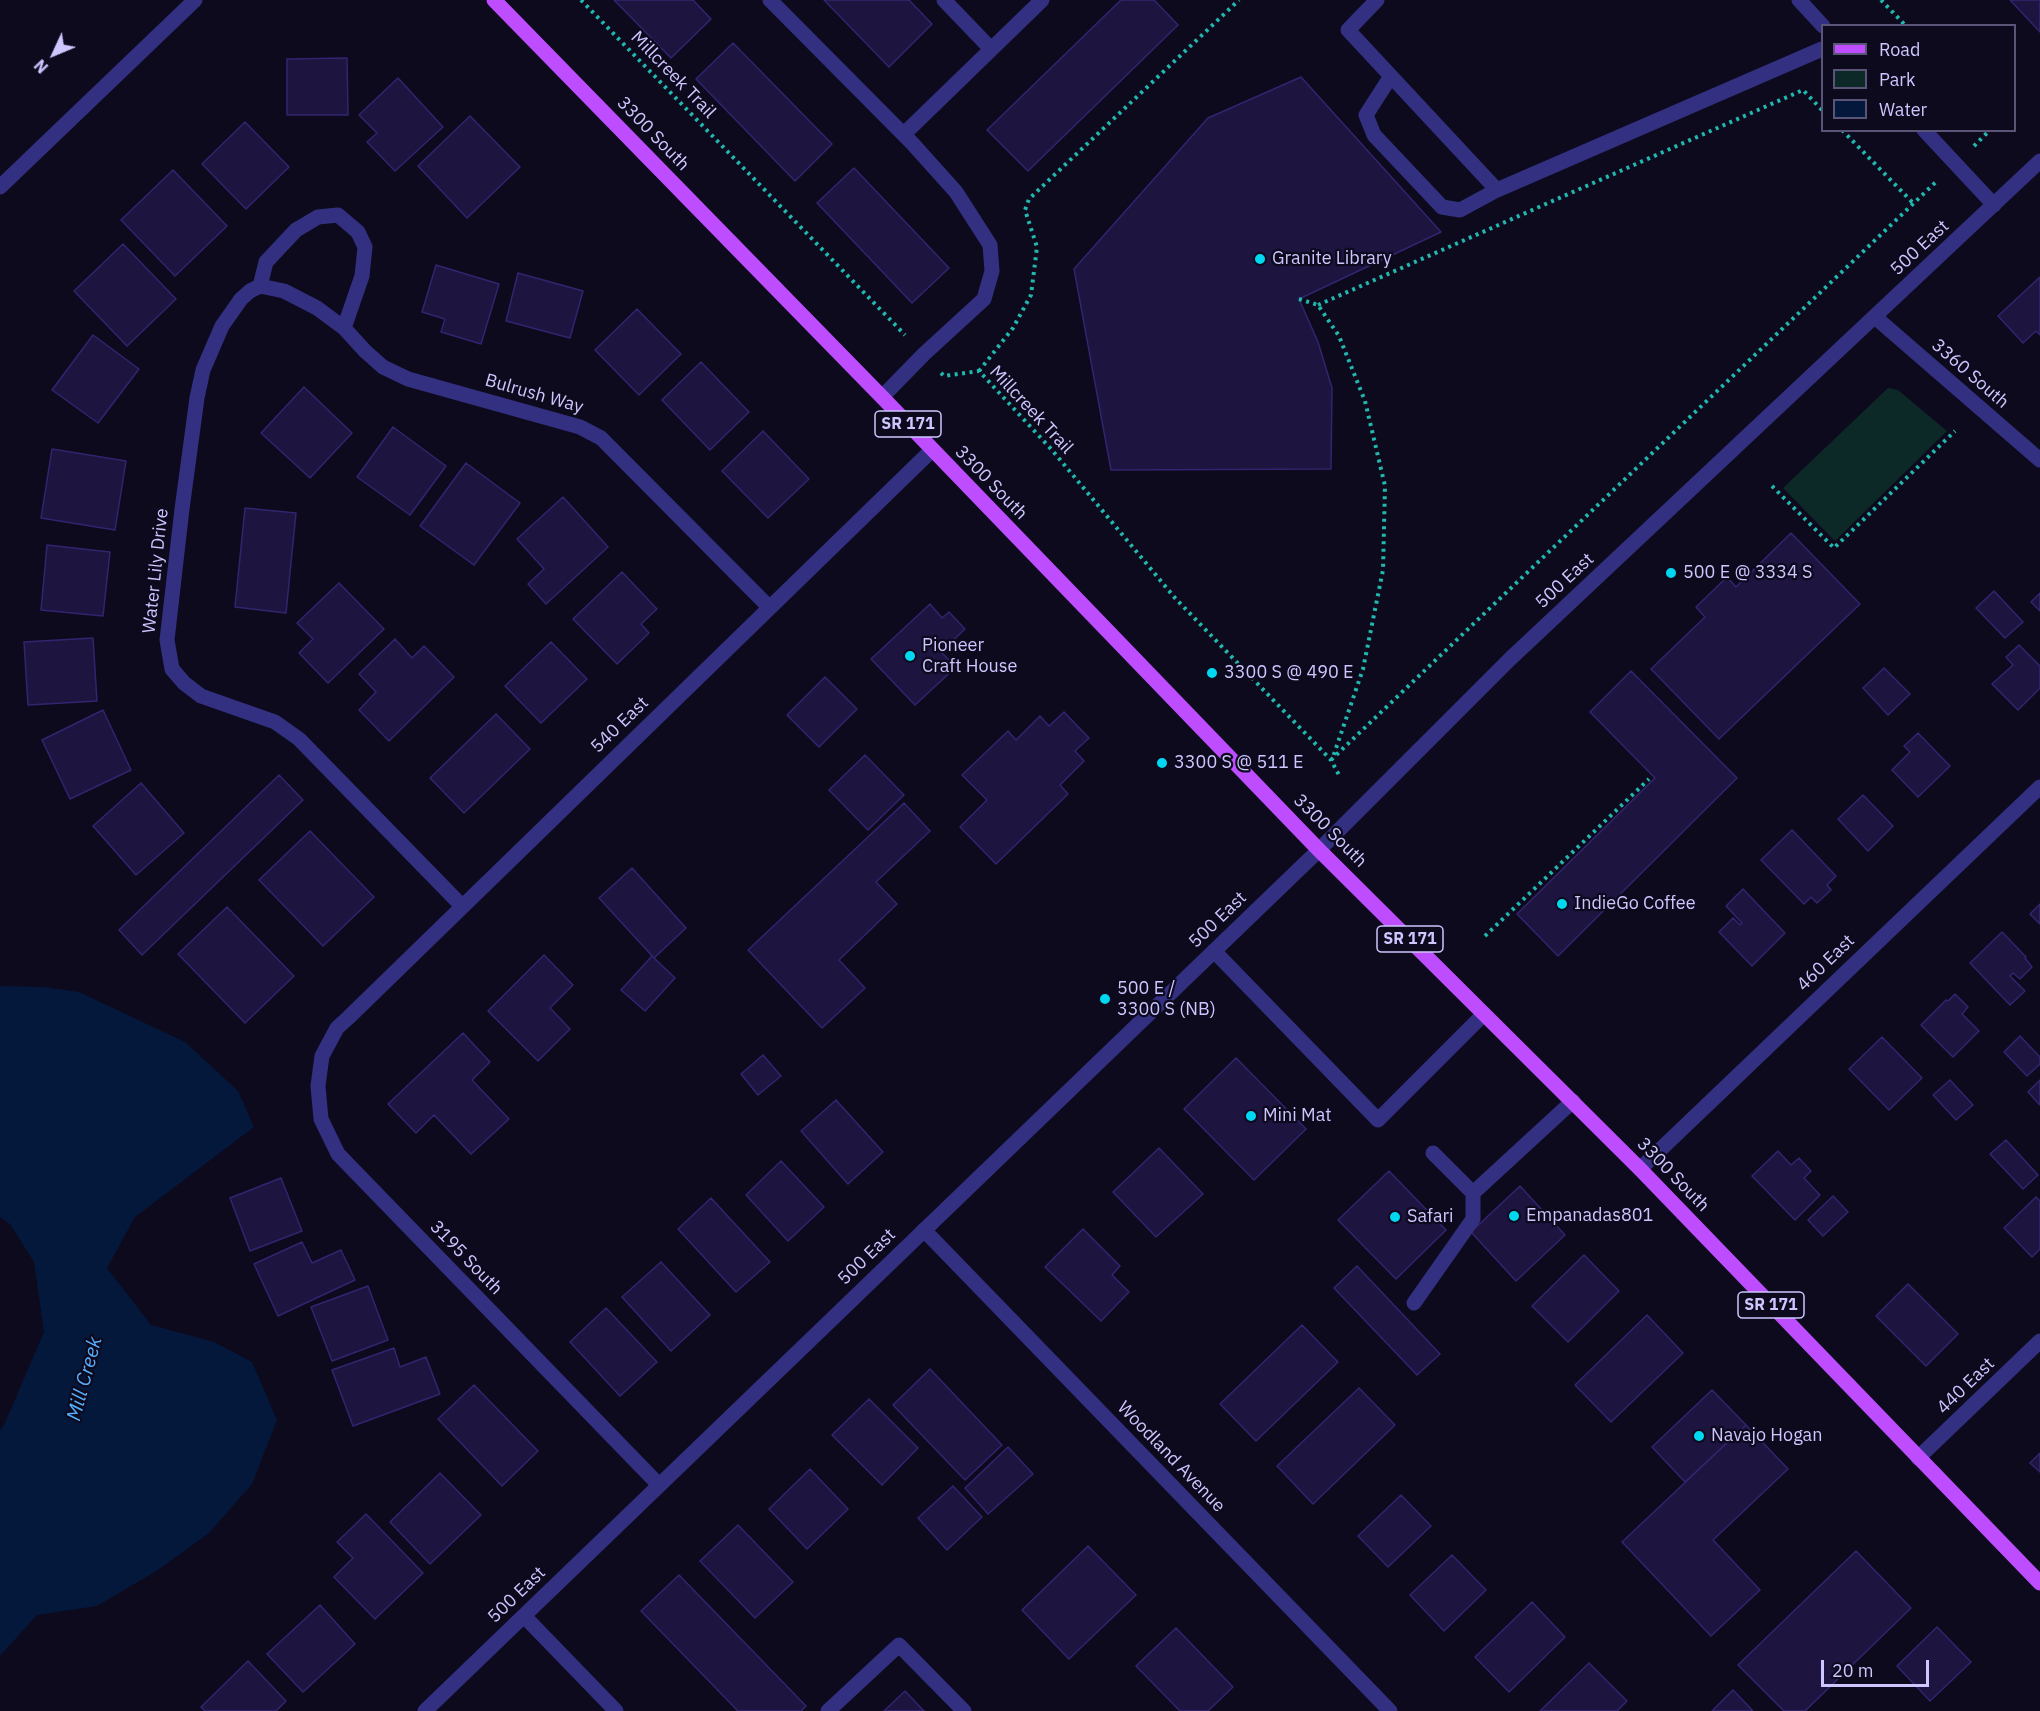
<!DOCTYPE html>
<style>
body{margin:0}
#map{position:relative;width:2040px;height:1711px;overflow:hidden;background:#0d0a1e;font-family:"IBM Plex Sans",sans-serif}
canvas{display:block}
.legend{position:absolute;left:1821px;top:24px;width:195px;height:108px;box-sizing:border-box;background:#0d0a1e;border:2px solid #5a5578;margin:0;padding:8px 10px;list-style:none;font-size:18px;color:#cdc6ff}
.legend li{display:flex;align-items:center;gap:12px;height:30px}
.legend b{width:30px;border:2px solid #5a5578}
.north{position:absolute;left:24px;top:24px;width:60px;height:60px;-webkit-text-stroke:4px #0d0a1e;paint-order:stroke;rotate:226deg;font-size:16px;font-weight:700;line-height:24px;text-align:center;color:#cdc6ff}
.north::after{content:'';display:block;margin:auto;width:21px;height:27px;background:#cdc6ff;clip-path:polygon(50% 0,100% 100%,50% 72%,0 100%)}
.scale{position:absolute;left:1821px;top:1660px;width:108px;height:27px;box-sizing:border-box;border:3px solid #cdc6ff;border-top:0;padding-left:8px;font-size:18px;line-height:21px;white-space:nowrap;color:#cdc6ff;-webkit-text-stroke:4px #0d0a1e;paint-order:stroke}
</style>
<div id="map">
<canvas width="2040" height="1711"></canvas>
<ul class="legend">
<li><b style="height:8px;background:#be4dff"></b>Road</li>
<li><b style="height:16px;background:#0c2827"></b>Park</li>
<li><b style="height:16px;background:#04183c"></b>Water</li>
</ul>
<div class="north">N</div>
<div class="scale">20 m</div>
</div>
<script>
const context = document.querySelector('canvas').getContext('2d');
context.lineJoin = 'round';
function paint(path, color) {
  context.fillStyle = color;
  context.fill(path, 'evenodd');
}
function shape(rows) {
  const path = new Path2D();
  for (const r of rows) {
    path.moveTo(r[0], r[1]);
    for (let i = 2; i < r.length; i += 2) path.lineTo(r[i], r[i + 1]);
  }
  return path;
}
function strokePath(path, color, width, dash) {
  context.strokeStyle = color;
  context.lineWidth = width;
  context.lineCap = dash ? 'butt' : 'round';
  context.setLineDash(dash || []);
  context.stroke(path);
}
function write(font, color, halo, rows, align = 'center') {
  context.font = font + ' "IBM Plex Sans",sans-serif';
  context.lineWidth = 4.5;
  context.setLineDash([]);
  context.textBaseline = 'middle';
  context.strokeStyle = halo;
  context.fillStyle = color;
  for (const [text, x, y, turn = 0] of rows) {
    context.save();
    context.translate(x, y);
    context.rotate((+turn || 0) * Math.PI / 180);
    context.textAlign = isNaN(turn) ? turn : align;
    if (halo) context.strokeText(text, 0, 0);
    context.fillText(text, 0, 0);
    context.restore();
  }
}
const green = shape([
 [1888,388,1898,390,1947,431,1835,541,1783,488]
]);
const water = shape([
 [0,986,43,987,79,992,185,1042,238,1091,254,1127,135,1217,107,1268,151,1325,214,1342,252,1362,277,1420,252,1484,209,1533,158,1570,97,1606,37,1615,0,1656,0,1430,4,1425,44,1332,34,1262,10,1224,0,1217]
]);
const building = shape([
 [614,0,693,0,711,19,671,58,614,0],
 [824,0,909,0,932,24,889,67,824,0],
 [1121,0,1154,0,1178,25,1028,171,987,130,1121,0],
 [2010,0,2040,0,2040,32,2010,0],
 [733,43,832,144,795,181,696,79,733,43],
 [347,58,348,115,287,115,287,59,347,58],
 [1301,77,1441,232,1299,299,1318,342,1332,388,1331,469,1111,470,1074,269,1208,118,1301,77],
 [398,78,443,127,395,171,367,142,377,133,359,115,398,78],
 [470,116,520,167,467,218,418,166,470,116],
 [245,122,289,167,246,209,202,164,245,122],
 [854,168,949,268,912,303,817,203,854,168],
 [173,170,227,226,175,276,121,220,173,170],
 [123,244,176,299,127,346,74,291,123,244],
 [436,265,499,284,481,344,441,332,445,319,422,312,436,265],
 [518,273,583,291,570,338,506,321,518,273],
 [2040,277,2040,335,2036,331,2023,343,1998,316,2040,277],
 [637,309,681,354,639,395,595,350,637,309],
 [93,335,139,369,98,423,52,390,93,335],
 [701,362,749,412,710,450,662,400,701,362],
 [304,387,352,433,310,478,261,433,304,387],
 [393,427,446,466,410,515,357,477,393,427],
 [763,431,809,479,768,518,722,471,763,431],
 [52,449,126,461,115,530,41,518,52,449],
 [466,463,520,503,474,565,420,526,466,463],
 [563,497,608,547,546,604,528,584,544,569,517,539,563,497],
 [245,508,296,513,286,613,235,607,245,508],
 [1791,533,1860,604,1719,739,1651,669,1705,617,1696,607,1727,577,1736,587,1791,533],
 [47,545,110,552,103,616,41,610,47,545],
 [622,572,657,609,641,624,649,633,617,664,573,619,622,572],
 [339,583,384,629,328,683,299,653,313,639,297,623,339,583],
 [1994,591,2023,622,2005,638,1976,608,1994,591],
 [2040,593,2040,611,2031,602,2040,593],
 [930,604,942,618,949,612,965,629,941,652,956,667,915,705,871,659,930,604],
 [93,638,97,701,28,705,24,642,93,638],
 [395,639,412,658,424,646,454,677,389,741,359,710,376,692,359,674,395,639],
 [551,642,587,679,541,723,505,686,551,642],
 [2019,645,2040,666,2040,688,2018,710,1992,684,2013,665,2006,657,2019,645],
 [1884,668,1910,694,1888,715,1863,688,1884,668],
 [1631,671,1737,778,1558,956,1517,914,1655,778,1590,712,1631,671],
 [825,677,857,709,819,747,787,715,825,677],
 [103,710,131,770,70,799,42,740,103,710],
 [1064,712,1089,738,1075,751,1084,761,1060,785,1068,794,996,864,960,827,987,800,962,775,1008,731,1016,740,1040,716,1049,726,1064,712],
 [496,714,530,749,464,813,430,778,496,714],
 [1918,733,1950,766,1918,797,1892,770,1910,752,1904,746,1918,733],
 [865,755,904,795,868,830,829,790,865,755],
 [279,775,303,800,142,955,119,930,279,775],
 [141,783,184,833,136,875,93,826,141,783],
 [1863,795,1893,826,1868,851,1838,819,1863,795],
 [904,803,930,831,876,882,897,904,839,960,865,988,822,1028,748,950,904,803],
 [1792,830,1836,876,1827,885,1831,890,1817,903,1811,897,1804,904,1761,860,1792,830],
 [310,831,374,897,323,946,259,880,310,831],
 [632,868,686,928,654,958,599,898,632,868],
 [1743,889,1785,933,1752,966,1719,932,1733,918,1740,925,1742,923,1726,906,1743,889],
 [2040,904,2040,924,2030,914,2040,904],
 [227,907,294,976,245,1023,178,954,227,907],
 [2002,932,2026,957,2025,958,2032,967,2020,979,2013,973,2010,976,2025,991,2010,1005,1970,963,2002,932],
 [544,955,573,985,550,1008,570,1029,538,1061,488,1011,544,955],
 [652,956,675,978,645,1011,621,990,652,956],
 [1955,994,1968,1007,1962,1014,1979,1031,1953,1057,1921,1025,1946,1000,1948,1001,1955,994],
 [463,1033,490,1062,472,1080,509,1119,471,1154,434,1115,416,1133,388,1104,463,1033],
 [2020,1036,2040,1057,2040,1064,2027,1076,2004,1052,2020,1036],
 [1882,1037,1922,1078,1889,1110,1849,1069,1882,1037],
 [763,1055,781,1076,758,1095,741,1074,763,1055],
 [1236,1058,1306,1129,1254,1180,1184,1109,1236,1058],
 [1950,1080,1973,1105,1956,1120,1933,1095,1950,1080],
 [2040,1080,2040,1105,2028,1092,2040,1080],
 [836,1100,883,1152,848,1184,801,1131,836,1100],
 [2006,1140,2038,1175,2023,1189,1990,1154,2006,1140],
 [1159,1148,1203,1194,1156,1237,1113,1192,1159,1148],
 [1778,1151,1791,1165,1799,1158,1811,1171,1804,1178,1820,1195,1795,1220,1752,1176,1778,1151],
 [781,1161,824,1207,788,1241,746,1195,781,1161],
 [1389,1171,1446,1230,1396,1279,1338,1220,1389,1171],
 [281,1178,302,1231,250,1251,230,1198,281,1178],
 [1520,1186,1565,1235,1516,1281,1471,1232,1520,1186],
 [1833,1196,1848,1212,1823,1236,1808,1220,1833,1196],
 [2036,1197,2040,1201,2040,1249,2032,1257,2004,1228,2036,1197],
 [711,1198,770,1262,736,1292,678,1229,711,1198],
 [1083,1229,1120,1266,1112,1275,1129,1292,1101,1321,1045,1267,1083,1229],
 [302,1242,312,1263,341,1250,355,1280,278,1316,254,1264,302,1242],
 [1584,1255,1619,1291,1568,1342,1532,1306,1584,1255],
 [661,1262,710,1315,671,1351,622,1297,661,1262],
 [1357,1266,1440,1354,1417,1375,1334,1288,1357,1266],
 [1908,1284,1958,1334,1926,1366,1876,1316,1908,1284],
 [368,1286,388,1340,332,1361,311,1307,368,1286],
 [606,1308,657,1362,620,1396,570,1342,606,1308],
 [1647,1315,1683,1353,1611,1422,1575,1385,1647,1315],
 [1302,1325,1338,1362,1256,1441,1220,1404,1302,1325],
 [394,1348,400,1367,426,1357,440,1394,353,1426,332,1370,394,1348],
 [930,1369,1002,1445,965,1480,893,1405,930,1369],
 [474,1385,538,1451,502,1486,438,1419,474,1385],
 [1359,1388,1395,1425,1313,1504,1277,1466,1359,1388],
 [1712,1390,1746,1425,1685,1482,1652,1447,1712,1390],
 [869,1399,918,1448,882,1485,832,1435,869,1399],
 [1746,1425,1788,1469,1713,1540,1760,1590,1711,1636,1622,1542,1746,1425],
 [1008,1447,1033,1474,988,1514,965,1488,1008,1447],
 [2040,1453,2040,1472,2030,1463,2040,1453],
 [810,1469,848,1509,807,1549,769,1509,810,1469],
 [440,1473,481,1515,430,1564,390,1522,440,1473],
 [953,1486,982,1517,947,1550,918,1518,953,1486],
 [1401,1495,1431,1526,1388,1567,1358,1536,1401,1495],
 [366,1514,423,1573,375,1619,334,1577,353,1558,337,1542,366,1514],
 [738,1525,793,1582,755,1618,700,1561,738,1525],
 [1088,1546,1136,1595,1069,1659,1022,1610,1088,1546],
 [1856,1551,1911,1608,1805,1711,1784,1711,1738,1665,1856,1551],
 [1452,1555,1486,1590,1444,1631,1410,1595,1452,1555],
 [679,1575,806,1706,801,1711,738,1711,641,1611,679,1575],
 [1532,1602,1565,1637,1509,1692,1475,1657,1532,1602],
 [320,1605,355,1644,303,1692,267,1654,320,1605],
 [1937,1627,1971,1662,1930,1701,1897,1666,1937,1627],
 [1176,1628,1233,1687,1208,1711,1180,1711,1136,1666,1176,1628],
 [248,1661,286,1701,276,1711,205,1711,201,1707,248,1661],
 [1589,1663,1627,1701,1617,1711,1540,1711,1589,1663],
 [1733,1690,1753,1711,1712,1711,1733,1690],
 [905,1691,924,1711,884,1711,905,1691]
]);
const path = shape([
 [581,0,905,335],
 [1881,0,1906,26],
 [1842,130,1914,204],
 [1974,146,1990,130],
 [1299,299,1318,305,1339,336,1365,401,1385,486,1383,570,1363,669,1333,757],
 [1318,305,1803,90,1822,110],
 [979,371,1013,328,1031,295,1037,247,1025,210,1029,199,1239,0],
 [941,373,944,376,979,371,1052,450,1175,598,1331,760,1339,775],
 [1772,486,1834,548,1955,431],
 [1331,760,1938,180],
 [1485,936,1649,779]
]);
const service = shape([
 [770,0,912,143,956,192,990,245,992,271,984,299,924,354,882,397],
 [944,0,991,49],
 [1377,0,1348,30,1497,190,1822,49],
 [1799,0,1823,26],
 [1391,76,1366,115,1374,135,1442,207,1460,210,1497,190],
 [1924,130,1994,205],
 [904,134,1042,0],
 [0,187,195,0],
 [1214,951,1378,1120,1484,1014],
 [1433,1153,1473,1193],
 [1414,1303,1473,1219,1473,1193,1573,1101],
 [828,1711,899,1645,964,1711]
]);
const minor = shape([
 [260,286,266,262,296,230,318,217,338,215,358,232,365,247,362,276,344,328],
 [1875,317,2040,460],
 [462,906,299,739,275,722,201,696,184,683,172,669,167,640,182,509,197,398,203,370,222,326,241,299,250,291,260,286,284,291,317,308,344,328,365,351,383,367,408,379,580,427,601,438,769,607],
 [1640,1169,2040,787],
 [924,1230,1390,1711],
 [1918,1458,2040,1341],
 [659,1485,338,1154,321,1119,318,1086,322,1056,337,1028,348,1018,932,450],
 [524,1616,616,1711]
]);
const tertiary = shape([
 [425,1711,1319,850,1509,660,2040,161]
]);
const primary = shape([
 [494,0,882,397,1319,850,1640,1169,2040,1583]
]);
const markers = [
 [1260,259,6,"#00d8f1"],
 [1671,573,6,"#00d8f1"],
 [910,656,6,"#00d8f1"],
 [1212,673,6,"#00d8f1"],
 [1162,763,6,"#00d8f1"],
 [1562,904,6,"#00d8f1"],
 [1105,999,6,"#00d8f1"],
 [1251,1116,6,"#00d8f1"],
 [1514,1216,6,"#00d8f1"],
 [1395,1217,6,"#00d8f1"],
 [1699,1436,6,"#00d8f1"]
];
const shields = [
 [908,424,66],
 [1410,939,66],
 [1771,1305,66]
];
const shieldNames = [
 ["SR 171",908,424],
 ["SR 171",1410,939],
 ["SR 171",1771,1305]
];
const streetNames = [
 ["Millcreek Trail",673,75,46],
 ["3300 South",653,134,46],
 ["500 East",1920,248,-43],
 ["3360 South",1970,374,41],
 ["Bulrush Way",534,394,16],
 ["Millcreek Trail",1031,410,47],
 ["3300 South",991,483,46],
 ["Water Lily Drive",156,571,-84],
 ["500 East",1565,581,-43],
 ["540 East",620,725,-44],
 ["3300 South",1330,831,45],
 ["500 East",1218,920,-44],
 ["460 East",1826,963,-44],
 ["3300 South",1673,1175,46],
 ["500 East",867,1257,-44],
 ["3195 South",466,1258,46],
 ["440 East",1966,1386,-44],
 ["Woodland Avenue",1171,1457,46],
 ["500 East",517,1595,-44]
];
const poiNames = [
 ["Granite Library",1272,259],
 ["500 E @ 3334 S",1683,573],
 ["Pioneer",922,646],
 ["Craft House",922,667],
 ["3300 S @ 490 E",1224,673],
 ["3300 S @ 511 E",1174,763],
 ["IndieGo Coffee",1574,904],
 ["500 E /",1117,989],
 ["3300 S (NB)",1117,1010],
 ["Mini Mat",1263,1116],
 ["Empanadas801",1526,1216],
 ["Safari",1407,1217],
 ["Navajo Hogan",1711,1436]
];
const waterNames = [
 ["Mill Creek",85,1379,-75]
];
paint(green, '#0c2827');
paint(water, '#04183c');
paint(building, '#1d1440');
strokePath(building, '#33246f', 1.5);
strokePath(path, '#21b8b0', 4, [3, 4.5]);
strokePath(service, '#333082', 15);
strokePath(minor, '#333082', 15);
strokePath(tertiary, '#333082', 15);
strokePath(primary, '#be4dff', 15);
for (const [x, y, r, color] of markers) {
  const dot = new Path2D();
  dot.arc(x, y, r, 0, 2 * Math.PI);
  context.fillStyle = color;
  context.fill(dot);
  strokePath(dot, '#0d0a1e', 2);
}
for (const [x, y, w] of shields) {
  const box = new Path2D();
  box.roundRect(x - w / 2, y - 13, w, 26, 4.5);
  context.fillStyle = '#0d0a1e';
  context.fill(box);
  strokePath(box, '#cdc6ff', 1.5);
}
write('bold 16px', '#cdc6ff', null, shieldNames);
write('18px', '#cdc6ff', '#0d0a1e', streetNames);
write('18px', '#cdc6ff', '#0d0a1e', poiNames, 'left');
write('italic 20px', '#54afff', '#0d0a1e', waterNames);
</script>
